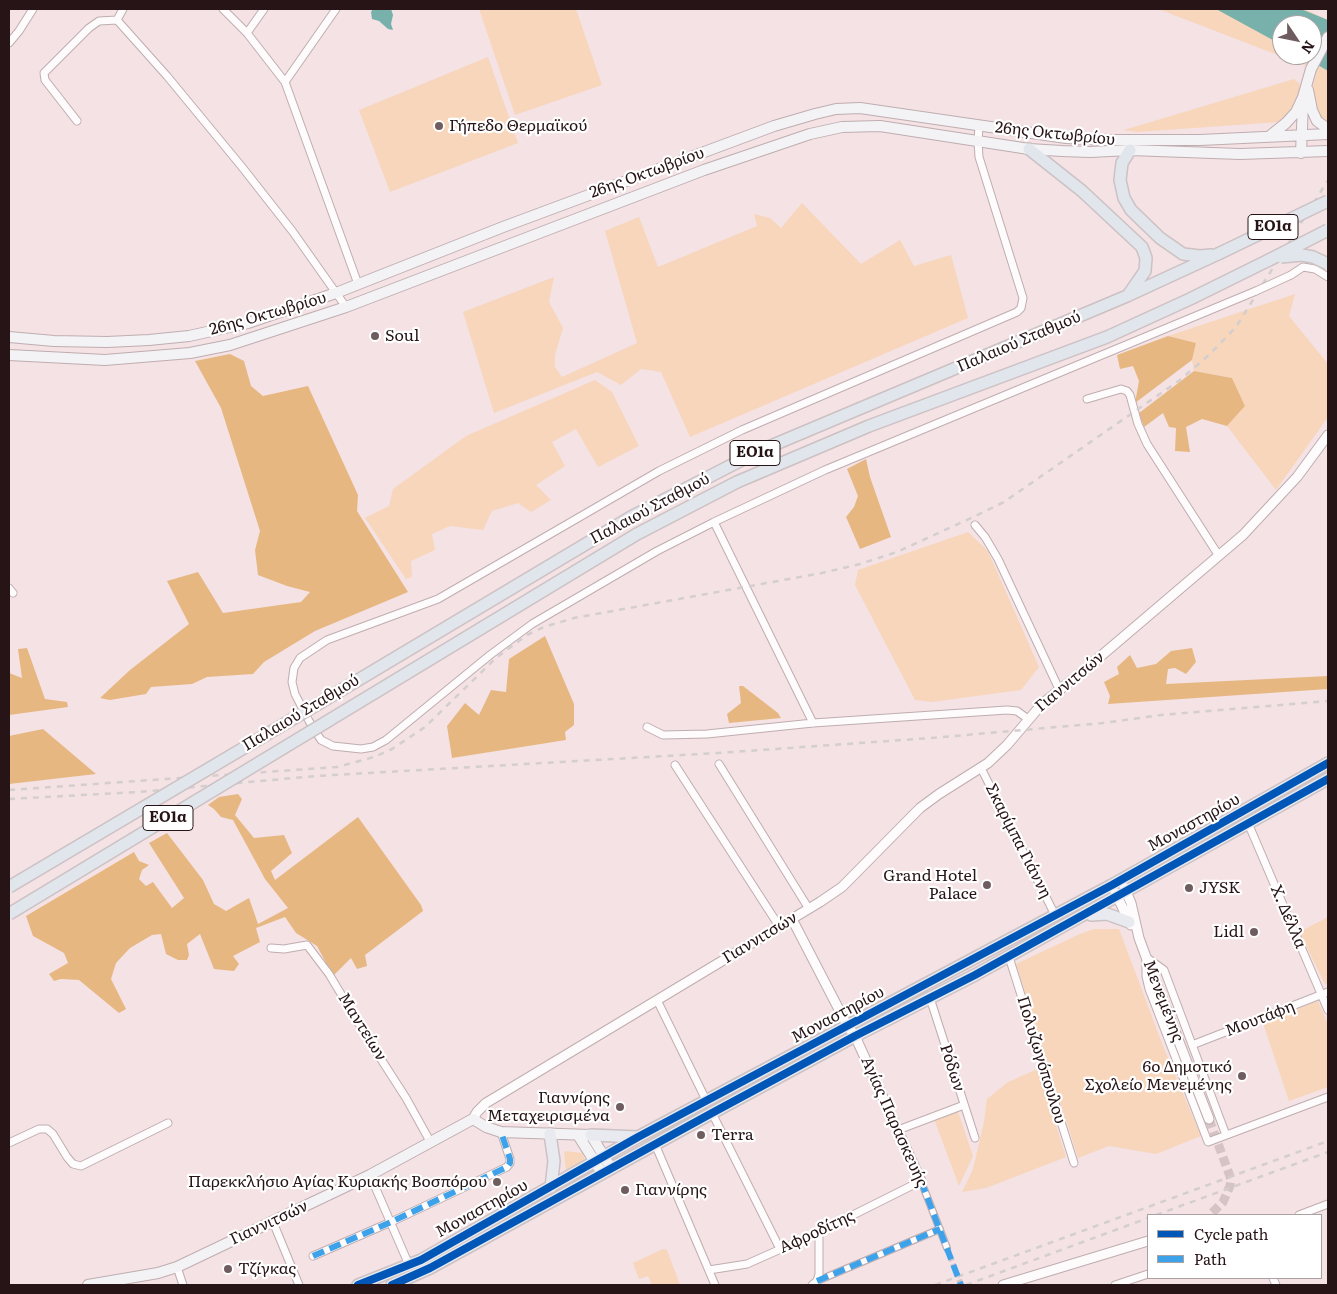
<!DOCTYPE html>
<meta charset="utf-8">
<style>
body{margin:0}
#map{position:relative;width:1337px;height:1294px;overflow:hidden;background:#f4e2e4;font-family:Literata,serif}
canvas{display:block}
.frame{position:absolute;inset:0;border:10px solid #271417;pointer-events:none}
.legend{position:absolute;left:1147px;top:1214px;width:175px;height:65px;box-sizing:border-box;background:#fff;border:1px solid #a9a1a2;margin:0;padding:6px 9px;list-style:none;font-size:15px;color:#271417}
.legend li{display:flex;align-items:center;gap:10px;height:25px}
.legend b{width:25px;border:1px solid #a9a1a2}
.north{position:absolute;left:1272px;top:15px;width:50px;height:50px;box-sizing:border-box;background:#fff;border:1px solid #a9a1a2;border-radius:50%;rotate:124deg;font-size:14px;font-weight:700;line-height:20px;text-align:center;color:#271417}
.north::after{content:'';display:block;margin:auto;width:18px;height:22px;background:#6f5c5f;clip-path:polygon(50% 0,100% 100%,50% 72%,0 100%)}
</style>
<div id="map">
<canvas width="1337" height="1294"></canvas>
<div class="frame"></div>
<ul class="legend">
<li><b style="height:6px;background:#0057b8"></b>Cycle path</li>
<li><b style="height:6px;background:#3ea2ea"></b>Path</li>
</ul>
<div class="north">N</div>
</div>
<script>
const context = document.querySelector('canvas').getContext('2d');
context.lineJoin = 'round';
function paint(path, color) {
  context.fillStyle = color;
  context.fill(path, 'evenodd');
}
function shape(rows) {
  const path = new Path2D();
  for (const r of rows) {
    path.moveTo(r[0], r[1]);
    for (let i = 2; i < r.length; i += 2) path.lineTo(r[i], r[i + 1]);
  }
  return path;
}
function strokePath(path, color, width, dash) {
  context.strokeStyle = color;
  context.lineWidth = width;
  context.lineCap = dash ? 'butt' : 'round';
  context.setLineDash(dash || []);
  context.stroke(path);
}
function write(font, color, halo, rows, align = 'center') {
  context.font = font + ' Literata,serif';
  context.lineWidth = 4.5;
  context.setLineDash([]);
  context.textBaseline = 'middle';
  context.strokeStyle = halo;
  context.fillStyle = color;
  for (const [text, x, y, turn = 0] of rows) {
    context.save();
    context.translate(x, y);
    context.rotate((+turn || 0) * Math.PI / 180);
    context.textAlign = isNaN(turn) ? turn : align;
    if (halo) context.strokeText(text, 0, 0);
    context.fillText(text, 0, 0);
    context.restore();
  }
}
const green = shape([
 [479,9,576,9,602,85,515,115],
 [1158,9,1305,9,1328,20,1328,125,1320,118,1313,99,1313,85,1317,70],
 [1282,25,1312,25,1312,55,1282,55],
 [488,57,518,143,390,192,359,110],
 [1294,79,1299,83,1301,90,1295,107,1285,118,1279,122,1137,132,1124,130],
 [802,203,861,264,900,240,914,266,951,255,968,318,690,437,661,372,641,369,621,385,597,372,494,413,463,312,554,277,549,302,563,328,555,355,555,367,562,377,637,343,605,231,639,217,658,267,757,226,754,214,770,218,781,228],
 [1295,294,1289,316,1328,364,1328,417,1276,490,1227,426,1245,406,1232,378,1194,371,1192,360,1196,343,1168,336],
 [595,380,612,392,639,446,598,467,576,429,552,442,565,466,536,485,551,500,531,512,518,503,492,511,483,530,450,526,432,534,435,550,411,561,412,577,406,579,365,518,389,506,393,489,466,436],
 [968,532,988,551,1039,667,1021,690,932,702,915,700,855,585,858,570],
 [1328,917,1328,983,1325,984,1299,932],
 [1094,929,1119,929,1163,1046,1201,1136,1156,1154,1109,1146,1078,1158,1016,964,1080,934],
 [1318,1001,1328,1024,1328,1087,1289,1101,1263,1023],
 [1040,1068,1047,1096,1066,1157,986,1188,962,1192,973,1169,984,1122,987,1099,1008,1082],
 [957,1109,973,1156,959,1186,934,1119],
 [564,1151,583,1153,584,1160,566,1172],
 [663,1249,667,1250,680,1285,652,1285,648,1276,639,1279,633,1263]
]);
const forest = shape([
 [1168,336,1196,343,1192,360,1135,403,1139,381,1133,366,1120,369,1117,355],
 [230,354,244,361,251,386,263,396,308,386,358,495,357,511,408,592,315,631,264,662,253,674,207,677,192,684,151,687,146,694,110,700,100,698,130,670,189,624,167,581,198,572,223,613,301,602,310,592,287,586,258,575,255,550,260,531,221,408,195,361],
 [1194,371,1232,378,1245,406,1227,426,1202,419,1186,427,1190,452,1175,451,1176,428,1169,427,1163,413,1144,427,1139,413],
 [866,459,870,477,891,537,860,549,846,517,854,507,858,496,847,469],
 [545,636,574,704,574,725,565,732,566,740,452,758,447,726,465,703,479,715,491,690,506,692,509,659],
 [27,648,45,699,67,702,68,707,9,715,9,673,22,678,18,649],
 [1192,648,1196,662,1186,674,1175,668,1168,669,1166,684,1328,676,1328,689,1108,704,1110,696,1104,682,1119,674,1117,667,1130,655,1137,668,1156,664,1171,651],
 [739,686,743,686,778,713,781,718,729,723,727,714,741,703],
 [43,729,96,774,9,784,9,736],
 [238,794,242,799,235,815,254,838,284,835,292,853,271,871,275,880,358,817,421,905,423,911,365,955,367,966,357,969,351,958,333,976,317,946,296,933,285,917,256,928,260,942,233,956,239,964,234,971,214,969,200,934,187,944,189,955,187,960,178,960,166,954,161,934,152,935,130,948,116,963,111,979,126,1009,119,1013,79,980,61,979,54,981,49,974,68,963,64,953,33,936,26,916,134,852,139,861,149,865,142,870,139,879,146,886,153,882,172,908,184,898,149,843,167,833,203,880,214,904,226,911,249,898,258,924,288,908,265,879,233,820,221,817,214,809,208,805,219,797]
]);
const water = shape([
 [373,9,391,9,393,15,391,24,393,30,388,29,379,21,372,19,371,12],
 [1216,9,1301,9,1328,20,1328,71,1301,55,1312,55,1312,25,1282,25,1282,45]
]);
const pedestrianTunnel = shape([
 [947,1248,961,1285]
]);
const tertiaryTunnel = shape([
 [1209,1119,1231,1179,1230,1186,1223,1202,1210,1215]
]);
const pedestrian = shape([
 [921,1181,947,1248],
 [817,1281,940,1229]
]);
const minor = shape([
 [223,9,247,33,285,82,358,284],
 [117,20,167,76,242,167,293,232,346,307],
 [247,33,264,9],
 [9,43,19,31,33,9],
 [285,82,336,9],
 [77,121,45,80,44,73,89,28,99,21,117,20,123,9],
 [979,126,978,141,979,157,1023,298,1021,308,1017,312,742,430,659,471,438,599,327,640,300,658,294,668,292,682,295,694,309,721,321,740,333,746,361,749,373,747,386,740,490,655,532,624,657,551,714,522,825,470,1256,291],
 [1291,275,1303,267,1315,269,1328,277],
 [1087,399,1121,389,1127,391,1130,395,1138,424,1147,444,1219,556],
 [714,522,813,723],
 [975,525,985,537,998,559,1059,689],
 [9,588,13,593],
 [647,727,663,735,707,734,813,723,1007,710,1017,711,1028,719],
 [719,764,809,909],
 [675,765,779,926],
 [981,768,1055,915],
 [1248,823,1328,1010],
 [271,948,284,949,307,945,329,974,368,1039,406,1098,431,1143],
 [1009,957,1074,1163],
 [1146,957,1164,970,1226,1135],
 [1146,960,1146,976,1149,989,1208,1142,1328,1097],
 [930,998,975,1138],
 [657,1000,706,1100],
 [1192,1045,1328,992],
 [712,1113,780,1249],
 [898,1130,964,1105],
 [9,1143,39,1129,47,1129,53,1134,67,1157,73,1164,81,1166,168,1123],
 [655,1144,715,1285],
 [370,1175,409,1265],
 [1299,1215,1328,1204],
 [273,1222,299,1285],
 [313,1256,391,1222,507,1167,510,1163,510,1159,501,1132],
 [177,1267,183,1285],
 [709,1270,747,1264,819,1232,921,1181],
 [1273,1278,1276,1285],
 [812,1285,817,1281,819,1274,819,1232],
 [1115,1285,1148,1274]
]);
const tertiary = shape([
 [1124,887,1131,903,1139,938,1146,957,1209,1119],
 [1115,892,1131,925],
 [792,919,847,1025,855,1036,921,1181],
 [473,1119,477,1112,486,1103,820,902,842,887,920,808,939,794,988,763,1007,745,1042,704,1088,667,1243,535,1297,477,1328,435],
 [1003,1285,1148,1241]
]);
const secondary = shape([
 [1308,90,1312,110,1317,121,1328,129],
 [1271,135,1286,123,1296,112,1303,97,1311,69,1328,37],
 [1301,153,1303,103],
 [9,337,54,341,107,342,149,340,189,336,248,323,336,293,503,227,774,126,815,114,836,109,860,108,1066,138,1108,140,1200,140,1328,134],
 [9,355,105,360,190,353,230,345,346,307,704,170,810,134,842,127,880,126,1029,149,1062,151,1090,152,1130,150,1240,154,1328,151],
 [578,1135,602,1173],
 [88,1285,158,1273,177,1267,370,1175,473,1119,486,1127,501,1132,591,1135,611,1168]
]);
const primary = shape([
 [1091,915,1107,914,1129,922],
 [550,1134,554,1161,551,1187],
 [591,1135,638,1137],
 [358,1285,421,1260,638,1137,1112,885,1328,763],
 [392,1285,430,1268,712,1113,855,1036,975,975,1328,779]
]);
const trunk = shape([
 [1029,149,1082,191,1142,247,1146,258,1145,271,1129,294],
 [1130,150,1122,163,1120,180,1124,198,1131,210,1160,238,1183,254,1200,256,1211,255],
 [318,704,631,517,759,451,1127,296,1218,254],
 [328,721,637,534,737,482,869,426,1107,337,1190,299,1269,260]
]);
const rail = shape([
 [9,790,337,767,374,757,392,749,425,727,496,658,527,635,544,627,574,618,822,573,860,564,897,552,967,520,1004,502,1180,380,1210,354,1236,327,1328,180],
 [9,799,138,792,316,776,718,753,931,738,1103,723,1161,715,1328,701],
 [1156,1215,1328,1152],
 [935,1285,1328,1141],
 [966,1285,1148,1218]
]);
const minorBridge = shape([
 [1256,291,1291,275]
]);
const trunkBridge = shape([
 [1218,254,1328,201],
 [1281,257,1302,255,1313,257,1328,264],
 [1269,260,1328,230],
 [9,887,318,704],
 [9,914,328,721]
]);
const quiet = shape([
 [921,1181,961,1285],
 [313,1256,391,1222,507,1167,510,1163,510,1159,501,1132],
 [817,1281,940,1229]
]);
const cycleway = shape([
 [358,1285,421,1260,638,1137,1112,885,1328,763],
 [392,1285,430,1268,712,1113,855,1036,975,975,1328,779]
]);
const markers = [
 [439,126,5,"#6f5c5f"],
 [375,336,5,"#6f5c5f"],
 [987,885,5,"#6f5c5f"],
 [1189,888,5,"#6f5c5f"],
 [1254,932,5,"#6f5c5f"],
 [1242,1076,5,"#6f5c5f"],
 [620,1107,5,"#6f5c5f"],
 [701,1135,5,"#6f5c5f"],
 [497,1182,5,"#6f5c5f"],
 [625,1190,5,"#6f5c5f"],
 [228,1269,5,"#6f5c5f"]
];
const shields = [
 [1273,227,50],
 [755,453,50],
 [168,818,50]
];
const shieldNames = [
 ["ΕΟ1α",1273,227],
 ["ΕΟ1α",755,453],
 ["ΕΟ1α",168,818]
];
const poiNames = [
 ["Γήπεδο Θερμαϊκού",449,126],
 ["Soul",385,336],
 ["Grand Hotel",977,876,"right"],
 ["Palace",977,894,"right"],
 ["JYSK",1199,888],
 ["Lidl",1244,932,"right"],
 ["6ο Δημοτικό",1232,1067,"right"],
 ["Σχολείο Μενεμένης",1232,1085,"right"],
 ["Γιαννίρης",610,1098,"right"],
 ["Μεταχειρισμένα",610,1116,"right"],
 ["Terra",711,1135],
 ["Παρεκκλήσιο Αγίας Κυριακής Βοσπόρου",487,1182,"right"],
 ["Γιαννίρης",635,1190],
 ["Τζίγκας",238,1269]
];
const streetNames = [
 ["26ης Οκτωβρίου",1055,134,6],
 ["26ης Οκτωβρίου",647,173,-20],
 ["26ης Οκτωβρίου",268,314,-16],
 ["Παλαιού Σταθμού",1019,342,-23],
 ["Παλαιού Σταθμού",650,509,-28],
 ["Γιαννιτσών",1070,682,-40],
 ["Παλαιού Σταθμού",301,713,-31],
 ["Μοναστηρίου",1194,823,-29],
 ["Σκαρίμπα Γιάννη",1018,841,63],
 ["Χ. Δέλλα",1288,917,67],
 ["Γιαννιτσών",760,938,-31],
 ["Μενεμένης",1163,1001,69],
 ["Μοναστηρίου",838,1015,-28],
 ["Μουτάφη",1260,1019,-21],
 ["Μαντείων",362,1027,58],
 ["Πολυζωγόπουλου",1041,1060,73],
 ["Ρόδων",952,1068,72],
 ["Αγίας Παρασκευής",894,1122,66],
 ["Μοναστηρίου",482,1209,-29],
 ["Γιαννιτσών",269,1223,-25],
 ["Αφροδίτης",817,1232,-25]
];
paint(green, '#f7d6bc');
paint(forest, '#e7b782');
paint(water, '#78b0ab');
strokePath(pedestrianTunnel, '#d5c3c5', 5.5, [5.5, 3]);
strokePath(tertiaryTunnel, '#d5c3c5', 9, [9, 4.5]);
strokePath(pedestrian, '#bfadb0', 8);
strokePath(minor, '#bfadb0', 9);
strokePath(tertiary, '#bfadb0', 11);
strokePath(secondary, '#bfadb0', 12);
strokePath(primary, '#ccc1c3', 14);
strokePath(trunk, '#ccc1c3', 14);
strokePath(pedestrian, '#fdfbfb', 5.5);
strokePath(minor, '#fdfbfb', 7);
strokePath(tertiary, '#fdfbfb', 9);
strokePath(secondary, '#f3f3f6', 10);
strokePath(primary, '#e8eaf0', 11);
strokePath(trunk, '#e1e5ec', 11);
strokePath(rail, '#d4cecf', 2.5, [6, 6]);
strokePath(minorBridge, '#bfadb0', 9, []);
strokePath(trunkBridge, '#ccc1c3', 14, []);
strokePath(minorBridge, '#fdfbfb', 7);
strokePath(trunkBridge, '#e1e5ec', 11);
strokePath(quiet, '#3ea2ea', 6, [12, 6]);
strokePath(cycleway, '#0057b8', 8);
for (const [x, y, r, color] of markers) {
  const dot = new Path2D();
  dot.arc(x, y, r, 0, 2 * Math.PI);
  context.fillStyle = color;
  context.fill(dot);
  strokePath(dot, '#fff', 2);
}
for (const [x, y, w] of shields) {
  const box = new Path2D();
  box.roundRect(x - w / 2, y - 12.5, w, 25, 4);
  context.fillStyle = '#fff';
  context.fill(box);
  strokePath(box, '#271417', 1);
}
write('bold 15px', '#271417', null, shieldNames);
write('16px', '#271417', '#fff', poiNames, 'left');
write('16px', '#271417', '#fff', streetNames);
</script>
